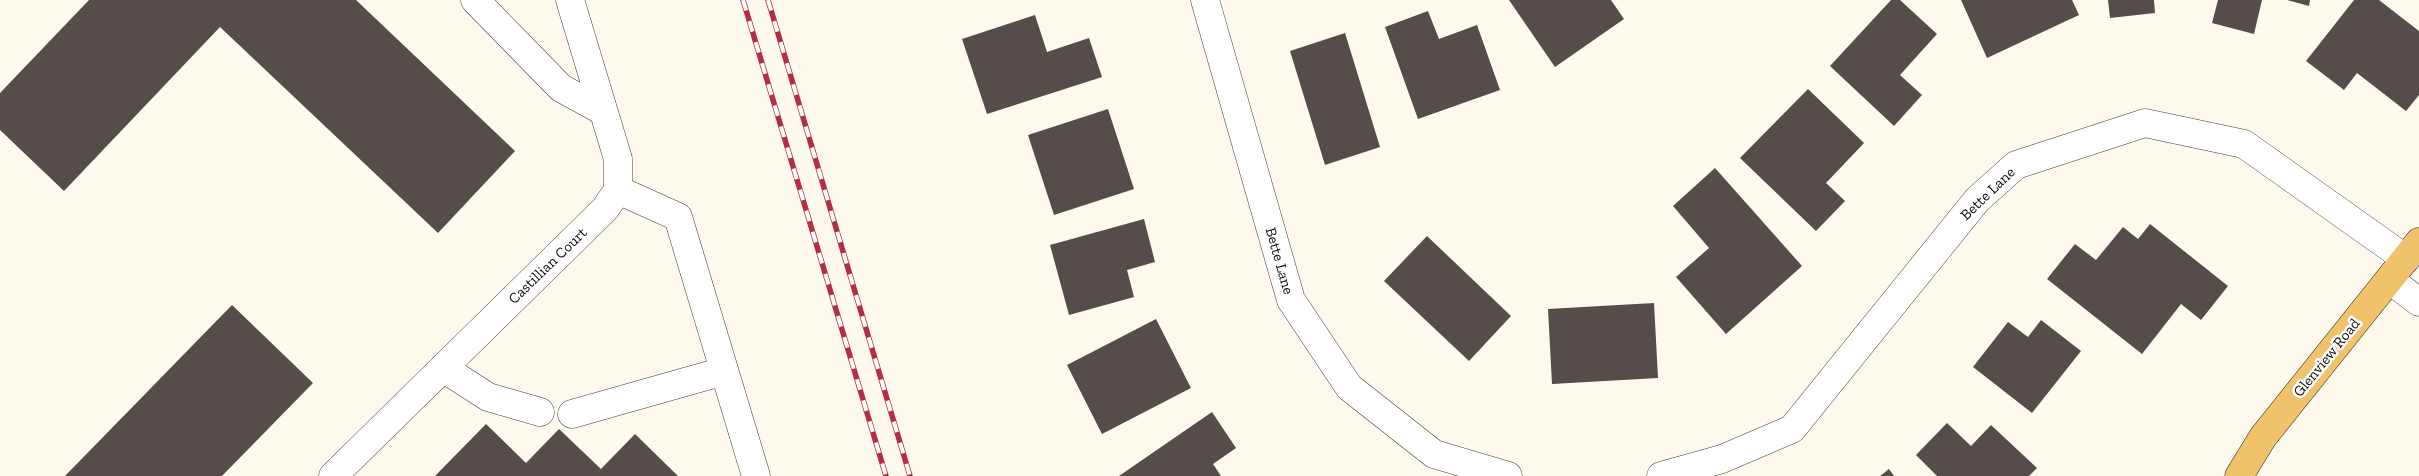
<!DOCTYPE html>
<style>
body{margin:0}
canvas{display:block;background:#fef9ed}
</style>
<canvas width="2419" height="476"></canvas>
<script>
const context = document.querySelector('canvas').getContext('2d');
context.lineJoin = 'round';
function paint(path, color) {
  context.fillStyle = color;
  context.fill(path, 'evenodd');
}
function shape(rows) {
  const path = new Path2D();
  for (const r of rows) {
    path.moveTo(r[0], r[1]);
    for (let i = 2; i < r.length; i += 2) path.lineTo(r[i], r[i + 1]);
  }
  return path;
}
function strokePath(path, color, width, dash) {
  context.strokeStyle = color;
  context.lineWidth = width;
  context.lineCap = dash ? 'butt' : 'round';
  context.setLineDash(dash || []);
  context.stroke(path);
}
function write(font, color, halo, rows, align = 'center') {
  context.font = font + ' "Zilla Slab",serif';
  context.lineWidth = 5;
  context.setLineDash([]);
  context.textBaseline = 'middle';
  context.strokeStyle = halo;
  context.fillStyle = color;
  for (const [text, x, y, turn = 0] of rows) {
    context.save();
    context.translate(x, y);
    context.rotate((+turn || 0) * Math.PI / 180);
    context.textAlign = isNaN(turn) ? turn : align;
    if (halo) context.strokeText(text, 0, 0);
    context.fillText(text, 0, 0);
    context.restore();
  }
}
const building = shape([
 [89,0,356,0,515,151,438,233,220,27,64,191,0,130,0,93],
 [1509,0,1611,0,1624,19,1555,67],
 [1891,0,1900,0,1937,34,1900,75,1922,95,1894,126,1830,66],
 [1961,0,2072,0,2079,15,1987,58],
 [2108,0,2154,0,2155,13,2110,18],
 [2218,0,2262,0,2254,34,2212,23],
 [2287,0,2310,0,2309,6],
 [2354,0,2379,0,2419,31,2419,95,2406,111,2357,73,2344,90,2306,61],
 [1428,11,1439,39,1477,25,1500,90,1418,119,1385,27],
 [1035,15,1047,52,1089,38,1102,77,987,114,962,39],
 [1345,33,1380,147,1325,165,1290,51],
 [1808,89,1864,143,1826,183,1845,201,1816,231,1740,158],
 [1108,109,1134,189,1054,215,1028,135],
 [1715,168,1802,266,1726,334,1676,277,1709,248,1673,206],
 [1144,219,1155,262,1127,270,1134,297,1069,315,1050,245],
 [2150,224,2228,286,2201,320,2181,304,2142,354,2047,279,2075,244,2096,260,2123,227,2138,239],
 [1427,236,1511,316,1469,361,1384,281],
 [1654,303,1658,378,1552,384,1548,309],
 [232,305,313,383,222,476,65,476],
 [1156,319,1191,388,1102,434,1067,365],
 [2041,320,2081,351,2032,413,1973,367,2008,322,2028,337],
 [1212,412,1236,448,1213,464,1221,476,1119,476],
 [1947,423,1971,446,1991,425,2037,468,2029,476,1937,476,1916,455],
 [486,424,526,463,559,429,601,469,635,434,678,476,435,476],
 [1889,469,1894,476,1880,476]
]);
const minor = shape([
 [475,0,561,88,603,111],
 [1205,0,1291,300,1349,387,1434,454,1508,476],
 [618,190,678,217,756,476],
 [2390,280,2419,302],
 [443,368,488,397,540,412],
 [572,414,724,371],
 [333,476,605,209,618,190,618,159,570,0],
 [1661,476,1722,459,1792,429,1977,200,2016,165,2145,123,2244,144,2406,259]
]);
const major = shape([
 [2239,476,2263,437,2419,242]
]);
const rail = shape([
 [743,0,886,476],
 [768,0,910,476]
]);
const streetNames = [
 ["Bette Lane",1988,194,-44],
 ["Bette Lane",1279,261,74],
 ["Castillian Court",548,266,-44],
 ["Glenview Road",2327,358,-51]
];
paint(building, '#544d4a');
strokePath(minor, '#3f3f3f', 29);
strokePath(major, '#1d1d1d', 29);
strokePath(minor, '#fff', 28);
strokePath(major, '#f0c26b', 28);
strokePath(rail, '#b42d42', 5.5);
strokePath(rail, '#fff', 4, [11]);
write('15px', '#0c0c0c', '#fff', streetNames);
</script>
